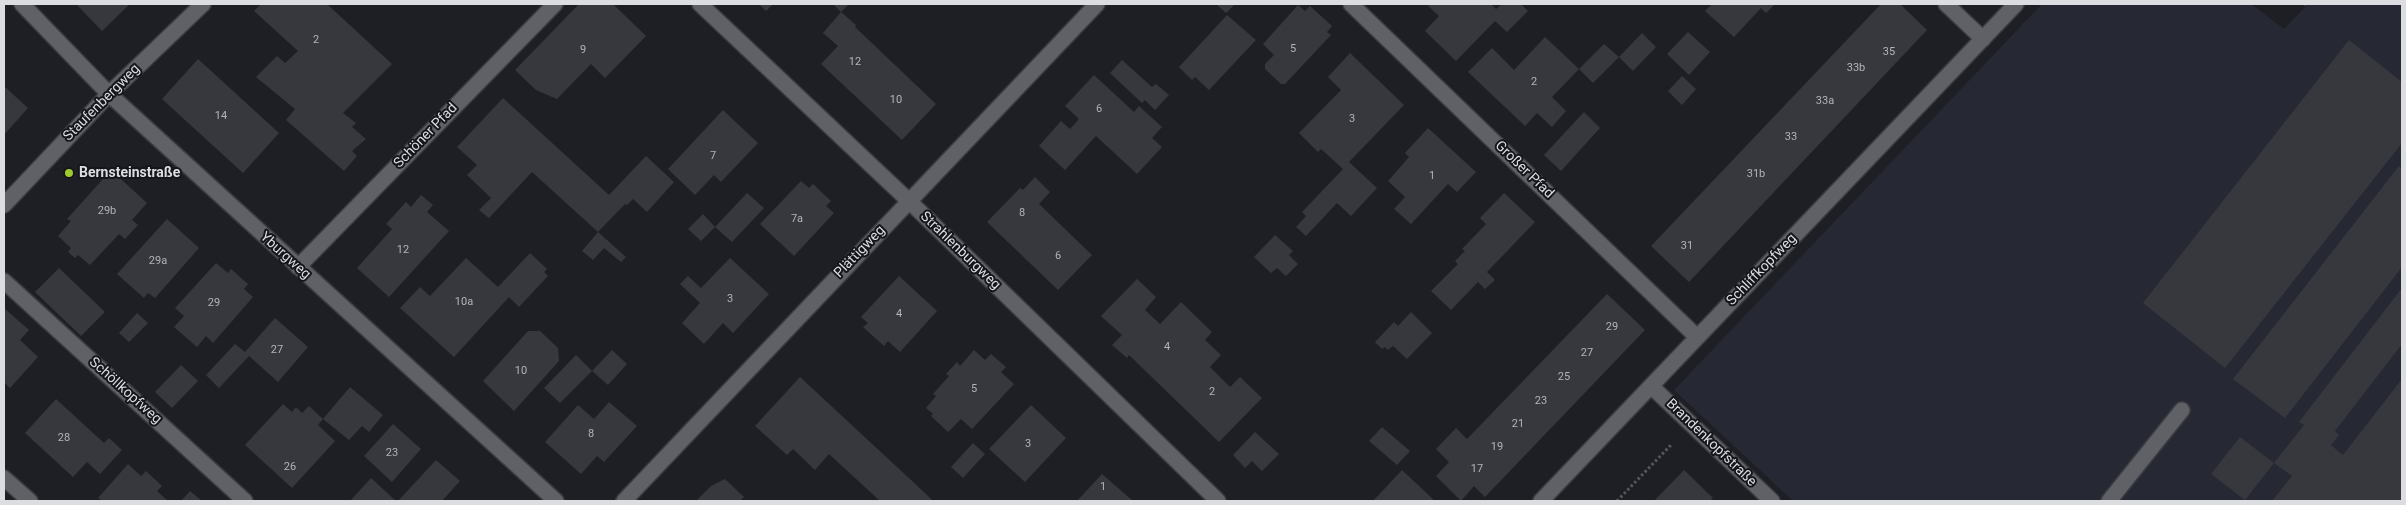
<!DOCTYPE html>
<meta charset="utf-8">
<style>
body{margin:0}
#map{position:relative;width:2406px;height:505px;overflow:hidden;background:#1e1f24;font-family:Roboto,sans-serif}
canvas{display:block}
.frame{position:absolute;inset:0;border:5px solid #dcdde1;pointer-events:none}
</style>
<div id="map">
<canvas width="2406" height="505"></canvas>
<div class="frame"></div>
</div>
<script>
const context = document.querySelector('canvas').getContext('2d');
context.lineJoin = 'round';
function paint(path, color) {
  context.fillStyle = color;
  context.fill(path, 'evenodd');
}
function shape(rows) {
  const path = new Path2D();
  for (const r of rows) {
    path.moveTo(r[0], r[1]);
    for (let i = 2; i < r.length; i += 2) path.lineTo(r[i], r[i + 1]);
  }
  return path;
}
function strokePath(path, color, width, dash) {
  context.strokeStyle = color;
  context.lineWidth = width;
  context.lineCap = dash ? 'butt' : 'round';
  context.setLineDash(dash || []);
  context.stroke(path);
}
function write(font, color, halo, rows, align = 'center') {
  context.font = font + ' Roboto,sans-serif';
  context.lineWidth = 4;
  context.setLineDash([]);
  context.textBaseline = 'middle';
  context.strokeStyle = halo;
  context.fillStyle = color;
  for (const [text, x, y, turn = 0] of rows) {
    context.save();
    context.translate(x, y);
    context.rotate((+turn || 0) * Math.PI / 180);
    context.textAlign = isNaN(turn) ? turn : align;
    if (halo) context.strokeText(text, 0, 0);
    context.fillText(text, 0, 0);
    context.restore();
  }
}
const built = shape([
 [2042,4,2251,4,2284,29,2308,4,2402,4,2402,501,1793,501,1674,390]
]);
const building = shape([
 [76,4,130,4,102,31],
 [261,4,327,4,392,64,343,113,356,123,352,127,366,139,352,151,357,156,344,171,286,120,295,109,256,77,277,56,285,63,298,51,254,11],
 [579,4,613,4,646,36,605,78,591,64,557,99,536,90,515,70],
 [759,4,773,4,766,11],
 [833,4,849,4,841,12],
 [1216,4,1235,4,1226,13],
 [1431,4,1491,4,1496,9,1502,4,1521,4,1528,11,1507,32,1495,21,1456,61,1425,31,1439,16,1428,6],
 [1712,4,1775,4,1766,13,1761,8,1734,37,1705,11],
 [1881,4,1900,4,1927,30,1689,282,1651,246],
 [1298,5,1305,11,1310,6,1332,26,1327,32,1331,35,1285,84,1281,84,1265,69,1265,64,1274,55,1263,44],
 [841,12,856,25,855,27,936,104,902,140,821,64,838,46,823,33],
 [1227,15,1256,40,1209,90,1195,77,1192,80,1179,67],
 [1688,32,1710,52,1689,75,1667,54],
 [1642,33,1656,47,1633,71,1619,57],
 [1545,37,1579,69,1552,97,1566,111,1552,127,1537,113,1525,126,1468,72,1492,48,1514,70],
 [2349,40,2402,82,2402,143,2225,368,2143,303],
 [1604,44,1619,57,1593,83,1579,69],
 [1350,53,1404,105,1349,162,1377,188,1351,216,1337,203,1306,236,1296,227,1306,216,1302,212,1343,169,1321,149,1318,152,1299,133,1341,90,1328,77],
 [198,59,279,133,243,173,162,99],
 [1122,60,1152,87,1156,84,1169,95,1155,110,1145,100,1142,103,1110,73],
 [1094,75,1134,112,1139,106,1162,127,1152,138,1162,147,1137,174,1096,136,1065,170,1039,146,1061,121,1070,129,1079,119,1065,106],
 [1682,76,1696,89,1682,105,1668,91],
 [4,86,28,108,4,135],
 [503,98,609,195,646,156,674,182,647,212,633,199,627,205,625,204,598,232,532,172,489,218,479,210,491,198,467,175,477,165,457,147],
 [723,110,758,143,721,182,714,175,695,195,668,169],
 [1584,112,1600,128,1561,171,1544,155],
 [1428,128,1476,172,1457,192,1448,184,1411,224,1394,209,1405,197,1388,181,1409,157,1405,153],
 [2399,166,2402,169,2402,267,2285,418,2233,379],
 [111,170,147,203,132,220,138,225,125,239,119,234,90,265,78,255,75,258,68,252,71,248,58,236,71,221,67,219],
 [1035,177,1050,192,1039,204,1092,255,1058,290,987,222,1020,188,1023,190],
 [801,181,809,188,813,184,831,201,826,206,834,213,794,256,760,224],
 [747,193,764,208,732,242,715,227],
 [1504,193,1535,222,1487,272,1495,280,1485,289,1478,282,1451,310,1431,291,1458,264,1455,261,1465,251,1462,249,1486,224,1480,218],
 [421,195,433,205,427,212,449,231,389,297,357,268,392,229,386,224,406,202,411,207],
 [703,214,715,227,701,241,688,229],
 [167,219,199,248,155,298,148,293,144,298,117,274],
 [598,232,626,257,621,262,604,248,593,260,582,251],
 [1275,235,1293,251,1289,255,1298,264,1286,276,1277,268,1271,273,1254,257],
 [530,253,547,269,544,272,548,276,519,307,509,297,454,357,400,308,420,287,430,296,466,258,498,287],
 [730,258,769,294,733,333,723,323,704,344,682,323,700,303,680,284,688,276,701,288],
 [216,263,228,273,231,269,248,284,244,289,253,297,213,343,206,336,197,347,174,327,184,316,175,308],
 [59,268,105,312,81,336,35,292],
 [899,276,937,311,900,352,888,341,884,346,863,327,868,323,861,317],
 [1137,279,1156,297,1145,310,1160,324,1181,302,1212,332,1205,340,1221,355,1210,367,1230,387,1240,377,1262,398,1219,442,1129,355,1127,358,1112,345,1122,335,1101,316],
 [2402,288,2402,344,2335,431,2339,435,2331,445,2343,455,2402,379,2402,501,2272,501,2292,476,2274,463,2304,425,2299,422],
 [1607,294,1645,330,1485,497,1474,486,1461,501,1436,476,1449,462,1436,449,1456,428,1467,439],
 [4,308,29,330,20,340,38,357,10,388,4,382],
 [1411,312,1432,333,1407,359,1393,346,1388,350,1385,347,1382,349,1375,342,1394,322,1398,326],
 [137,313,148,323,129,342,119,333],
 [275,318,308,347,278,382,249,356,219,388,206,375,235,344,245,352],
 [528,331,540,331,558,348,559,361,514,411,483,381],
 [612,350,627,364,608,385,592,371],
 [974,350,985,360,991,354,1006,367,1001,372,1014,384,972,429,961,419,948,432,931,416,933,414,926,408,936,396,933,394,949,376,946,374,957,362,960,366],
 [576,355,592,371,560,403,544,388],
 [181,365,198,381,172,408,155,392],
 [800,377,925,493,933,501,880,501,829,454,815,470,793,449,787,455,755,426],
 [350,387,383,415,369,432,362,426,349,440,323,419],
 [56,399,104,443,109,438,122,450,100,474,87,462,73,477,25,433],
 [609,402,637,426,604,462,597,456,581,474,545,442,578,405,594,419],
 [283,404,292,412,296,407,302,413,309,406,323,419,318,425,335,441,292,488,245,445],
 [1031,405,1066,438,1025,482,989,449],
 [393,424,421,449,392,482,364,456],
 [1382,427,1410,451,1397,465,1369,441],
 [1255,432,1279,454,1262,471,1252,461,1245,468,1233,455],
 [2240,437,2274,463,2245,500,2211,474],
 [973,443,985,454,963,478,951,467],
 [436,460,460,481,442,501,398,501],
 [128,464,141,476,146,471,162,486,157,491,168,501,102,501,98,498],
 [1402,470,1435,501,1373,501],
 [1684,470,1713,498,1710,501,1654,501],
 [1102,474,1133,501,1077,501],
 [371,478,396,501,350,501],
 [725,479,744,497,740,501,696,501,711,486],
 [190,491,202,501,181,501]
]);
const path = shape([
 [2304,5,2305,4],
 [1617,501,1671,445]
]);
const lane = shape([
 [1946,4,1983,39],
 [298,267,555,4],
 [2109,501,2182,410]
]);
const street = shape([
 [22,4,109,94,556,501],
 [700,4,909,201,1218,501],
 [1351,4,1697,337],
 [4,205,109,94,203,4],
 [4,281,245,501],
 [1651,386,1772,501],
 [4,478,30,501],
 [624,501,1097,4],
 [1541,501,2016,4]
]);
const markers = [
 [69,173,5,"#9eca2f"]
];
const numberNames = [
 ["2",316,40],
 ["5",1293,49],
 ["9",583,50],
 ["35",1889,52],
 ["12",855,62],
 ["33b",1856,68],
 ["2",1534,82],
 ["10",896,100],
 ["33a",1825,101],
 ["6",1099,109],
 ["14",221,116],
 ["3",1352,119],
 ["33",1791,137],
 ["7",713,156],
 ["31b",1756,174],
 ["1",1432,176],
 ["29b",107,211],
 ["8",1022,213],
 ["7a",797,219],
 ["31",1687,246],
 ["12",403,250],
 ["6",1058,256],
 ["29a",158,261],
 ["3",730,299],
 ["10a",464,302],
 ["29",214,303],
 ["4",899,314],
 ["29",1612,327],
 ["4",1167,347],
 ["27",277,350],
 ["27",1587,353],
 ["10",521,371],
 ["25",1564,377],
 ["5",974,389],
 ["2",1212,392],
 ["23",1541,401],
 ["21",1518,424],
 ["8",591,434],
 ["28",64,438],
 ["3",1028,444],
 ["19",1497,447],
 ["23",392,453],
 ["26",290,467],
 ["17",1477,469],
 ["1",1103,487]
];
const streetNames = [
 ["Staufenbergweg",102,103,-45],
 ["Schöner Pfad",426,136,-46],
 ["Großer Pfad",1524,170,44],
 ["Strahlenburgweg",960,251,44],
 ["Plättigweg",860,252,-46],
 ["Yburgweg",285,256,42],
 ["Schliffkopfweg",1762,270,-46],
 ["Schöllkopfweg",125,391,42],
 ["Brandenkopfstraße",1711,443,44]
];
const poiNames = [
 ["Bernsteinstraße",79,173]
];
paint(built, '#262933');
paint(building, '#37383d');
strokePath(lane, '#3b3c40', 18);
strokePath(street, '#3b3c40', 18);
strokePath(path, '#57585d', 3, [2.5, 2.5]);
strokePath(lane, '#606167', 15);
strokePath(street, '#606167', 15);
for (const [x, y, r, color] of markers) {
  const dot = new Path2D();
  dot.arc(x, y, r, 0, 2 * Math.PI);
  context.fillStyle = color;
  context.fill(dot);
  strokePath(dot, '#15161b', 2);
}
write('11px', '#b3b4b8', null, numberNames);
write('14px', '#dcdde1', '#15161b', streetNames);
write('bold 14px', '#dcdde1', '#15161b', poiNames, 'left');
</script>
